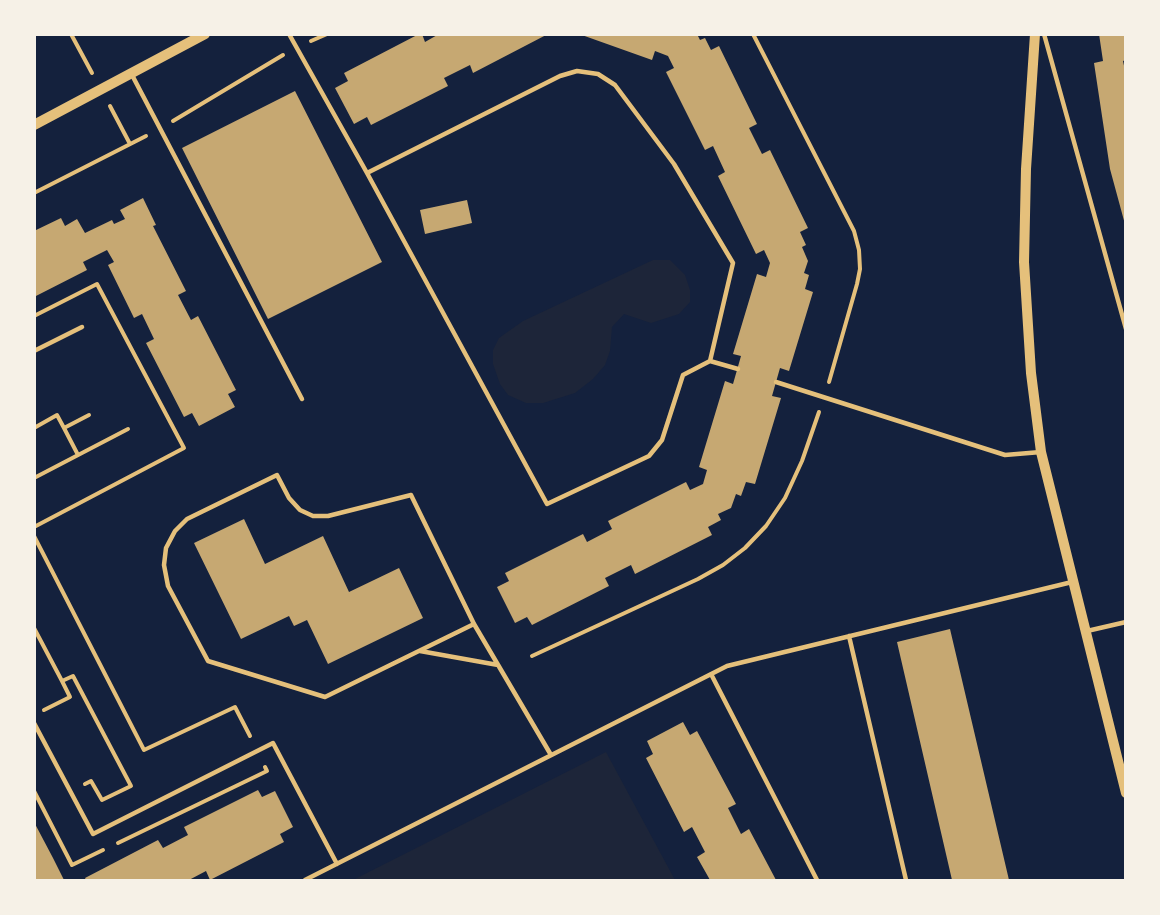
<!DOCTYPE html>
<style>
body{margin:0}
#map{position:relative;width:1160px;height:915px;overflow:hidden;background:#14213d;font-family:"Noto Serif",serif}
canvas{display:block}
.frame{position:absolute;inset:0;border:36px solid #f6f1e7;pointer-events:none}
</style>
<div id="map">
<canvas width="1160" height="915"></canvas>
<div class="frame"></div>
</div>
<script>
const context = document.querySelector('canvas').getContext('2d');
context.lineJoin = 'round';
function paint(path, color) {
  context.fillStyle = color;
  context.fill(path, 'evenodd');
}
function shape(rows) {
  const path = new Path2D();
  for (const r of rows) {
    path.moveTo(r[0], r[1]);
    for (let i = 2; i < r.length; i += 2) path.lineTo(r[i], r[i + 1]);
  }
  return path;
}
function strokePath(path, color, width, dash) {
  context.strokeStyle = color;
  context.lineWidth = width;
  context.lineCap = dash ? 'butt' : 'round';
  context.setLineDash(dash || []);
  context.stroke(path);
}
const green = shape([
 [653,260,670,260,685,275,690,290,690,302,679,314,651,323,624,314,612,327,610,351,605,365,593,379,575,393,543,403,526,403,508,395,500,384,493,364,493,350,499,338,523,321],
 [606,752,675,880,353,880]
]);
const building = shape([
 [419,34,422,34,425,42,439,34,548,34,473,73,470,65,444,78,448,86,371,125,367,117,354,124,335,88,348,81,344,73],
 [579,34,697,34,700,40,705,38,711,50,719,46,757,124,749,128,762,154,770,150,808,228,800,232,806,245,802,247,808,261,804,273,809,275,805,289,813,292,789,371,780,368,772,396,781,398,755,484,746,482,741,496,736,494,731,508,718,514,721,520,708,527,712,535,635,574,631,565,605,578,609,586,532,625,527,617,515,623,497,587,509,581,505,573,583,534,587,542,612,529,608,521,686,482,690,490,703,484,707,470,699,467,725,381,733,384,741,356,733,354,757,274,766,277,770,263,764,250,756,254,718,176,725,172,713,146,705,150,666,72,674,68,668,56,655,51,652,60],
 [1099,34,1126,34,1126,60,1123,61,1126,75,1126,228,1110,169,1094,63,1103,61],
 [295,91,382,262,268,319,182,148],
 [143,198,156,225,153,226,186,291,178,295,191,320,198,316,236,390,228,394,235,407,199,426,192,413,184,417,146,343,154,339,142,314,134,318,108,265,114,262,107,250,83,262,87,270,34,297,34,231,61,218,65,226,77,219,85,233,112,220,114,224,125,219,120,210],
 [467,200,472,223,425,234,420,210],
 [244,519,265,564,323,536,349,592,399,568,423,618,328,664,307,620,294,626,289,616,241,639,194,543],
 [950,629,1009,880,952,880,897,642],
 [683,722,690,735,697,731,736,804,728,808,741,834,749,829,776,880,710,880,697,857,705,852,692,827,684,832,646,758,653,754,647,741],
 [258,790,262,797,275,791,293,827,280,834,284,842,210,880,206,871,189,880,86,880,85,878,158,840,163,848,188,835,184,827],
 [34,822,53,858,64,880,34,880]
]);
const path = shape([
 [71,34,92,73],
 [753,34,854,231,859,250,860,269,857,284,829,382],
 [311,41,327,34],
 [110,106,130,144],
 [173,121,283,55],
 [34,193,146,136],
 [34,316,97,284,184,448,34,527],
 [34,428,57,415,64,428,89,415],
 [64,428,78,455],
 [34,478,128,429],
 [34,536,144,750,235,707,250,736],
 [34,628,62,681,73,676,131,786,102,800,91,781,85,784],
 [532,656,698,579,723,565,745,548,766,526,785,498,802,461,819,412],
 [44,710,70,697,62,681],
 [34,791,72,865,103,850],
 [118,843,267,771,265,767]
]);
const service = shape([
 [289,34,367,173,547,504,649,456,662,440,683,375,710,361,733,263,674,164,615,85,598,74,577,71,560,76,367,173],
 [1044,34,1126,329],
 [132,75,302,399],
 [34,351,82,327],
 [710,361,738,369],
 [776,382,1005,455,1041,452],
 [474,624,325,697,208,661,168,586,164,565,166,548,175,531,187,519,277,475,289,498,300,510,313,516,328,516,411,495,474,624,551,755],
 [1087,631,1126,622],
 [849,636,906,880],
 [420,651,498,665],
 [711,674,817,880],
 [34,723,93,834,273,743,337,864],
 [305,880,727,666,1072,582]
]);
const tertiary = shape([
 [1035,34,1026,169,1024,262,1031,373,1041,452,1126,793],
 [34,125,205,34]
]);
paint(green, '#1d2539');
paint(building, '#c6a872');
strokePath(path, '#e5c07b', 4);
strokePath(service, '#e5c07b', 4.5);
strokePath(tertiary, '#e5c07b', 10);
</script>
